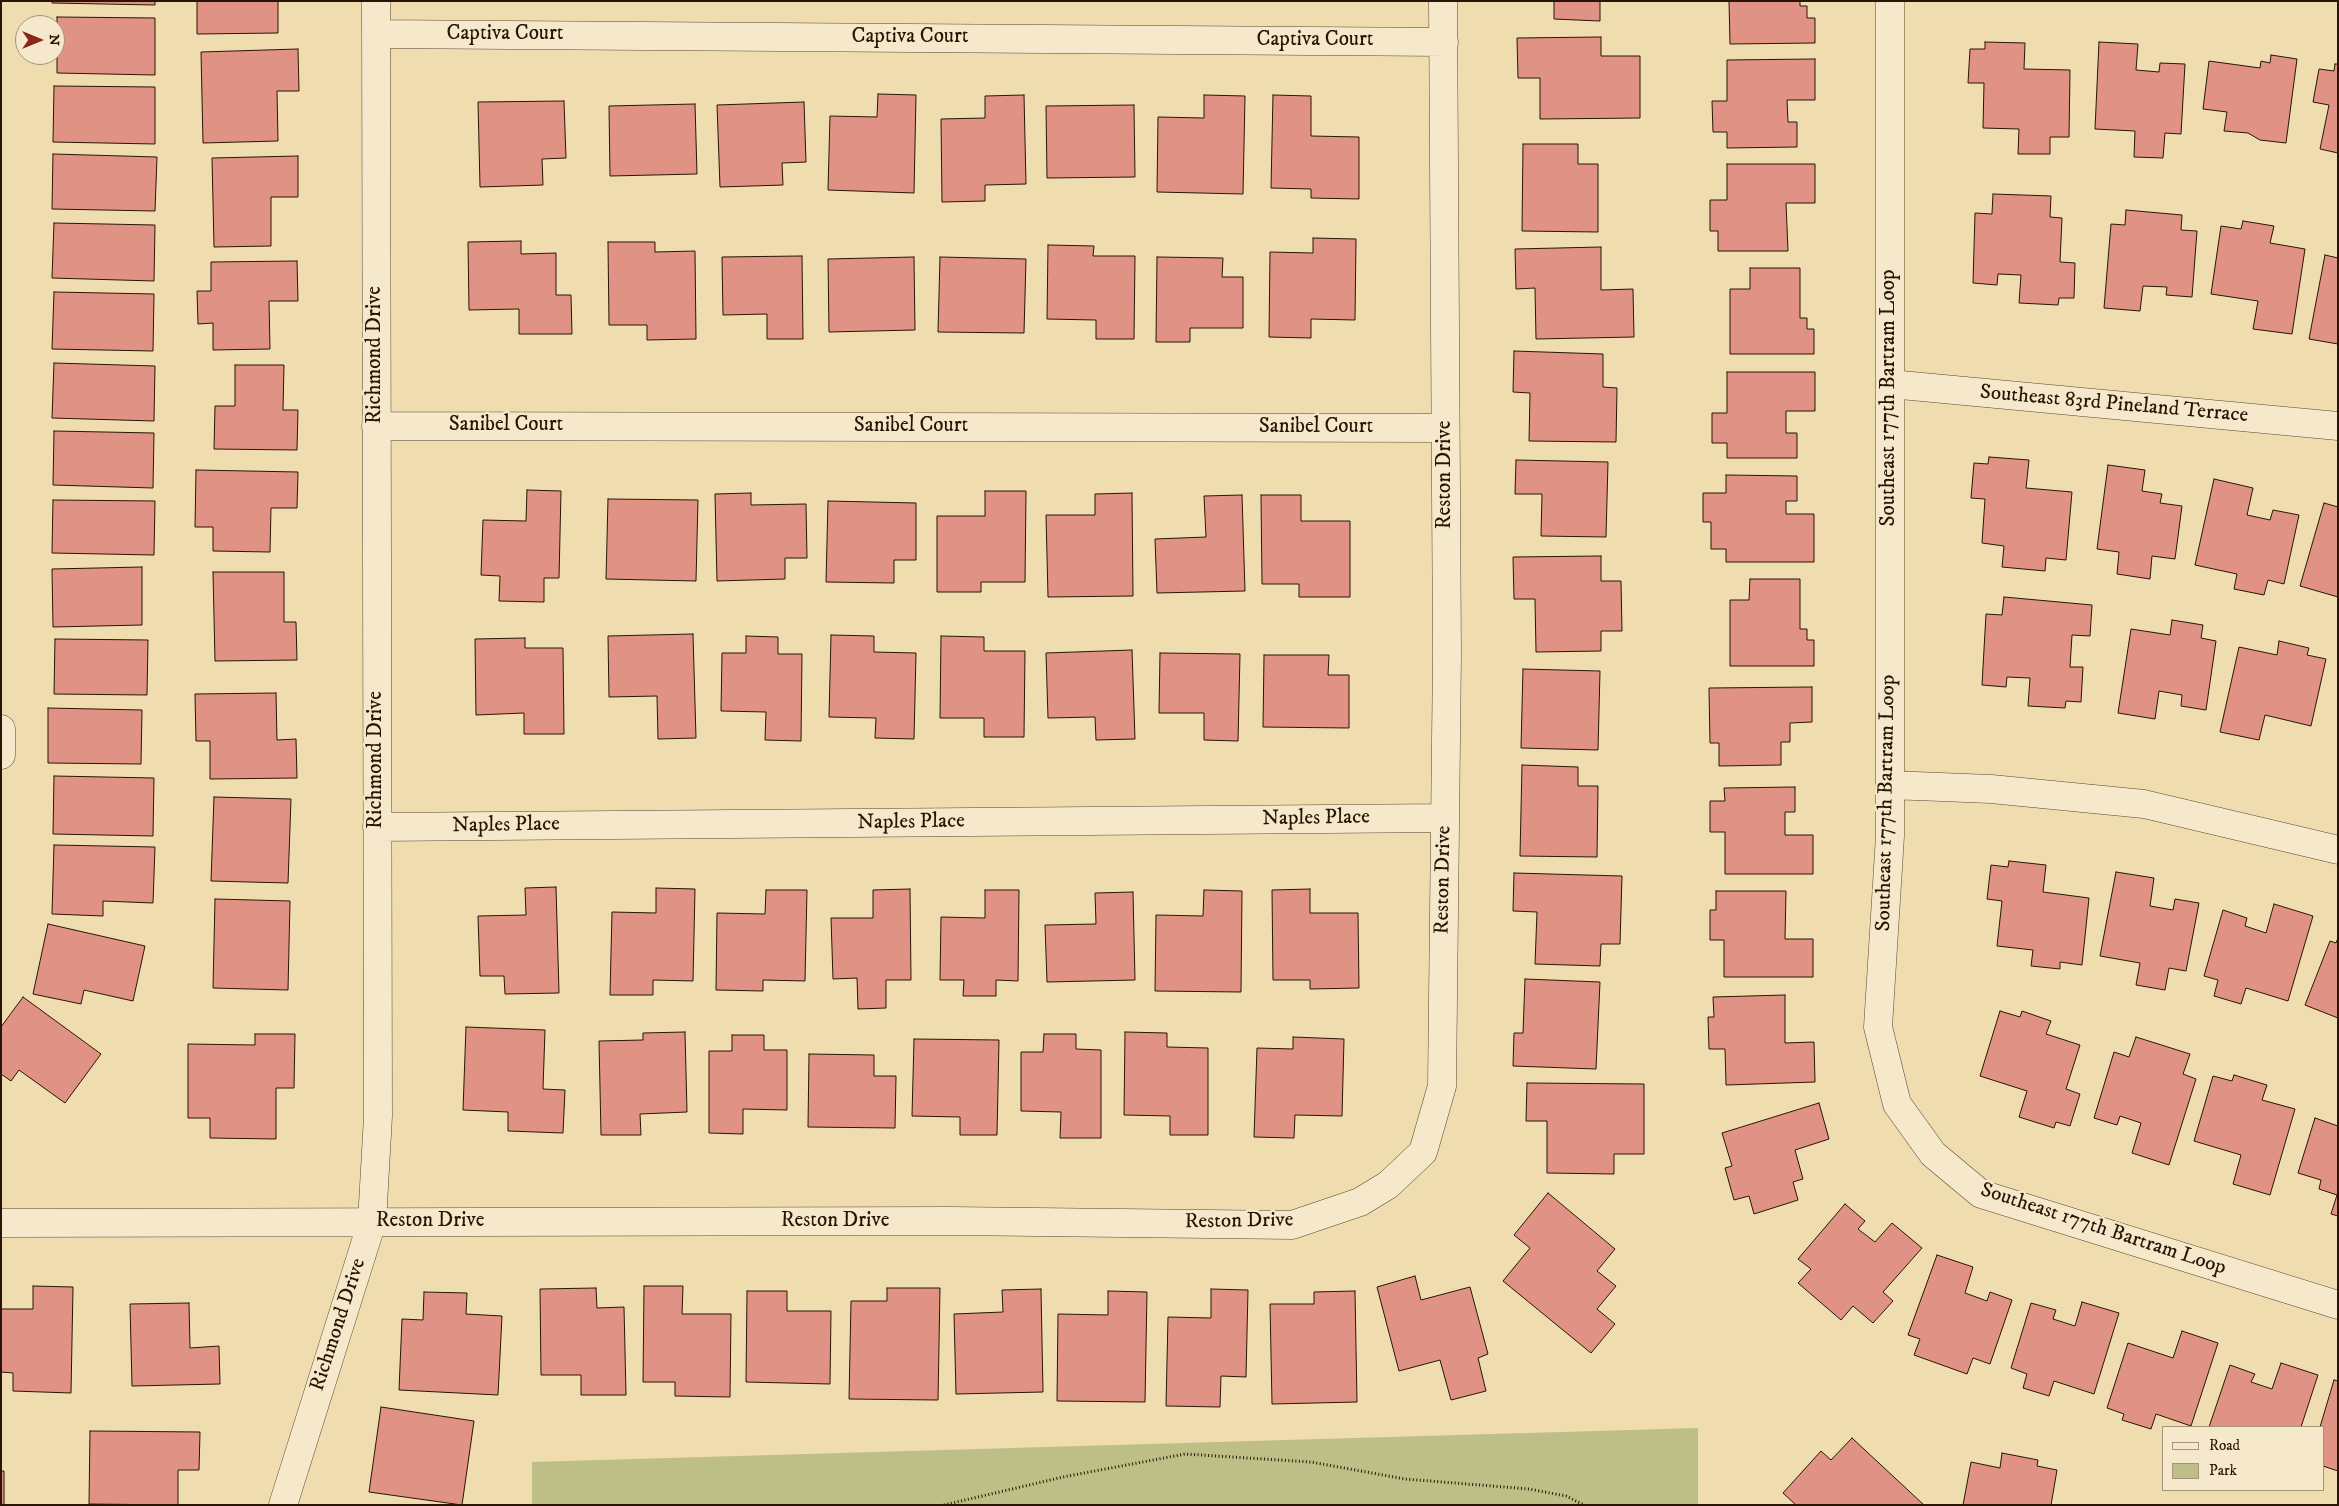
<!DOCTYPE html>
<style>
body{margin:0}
#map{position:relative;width:2339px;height:1506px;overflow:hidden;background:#efdcaf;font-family:"IM FELL DW Pica",serif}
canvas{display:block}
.frame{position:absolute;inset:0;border:2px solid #281506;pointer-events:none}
.legend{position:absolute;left:2162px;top:1426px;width:162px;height:65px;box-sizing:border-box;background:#f5e8cb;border:1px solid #a3947c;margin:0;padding:6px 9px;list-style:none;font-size:15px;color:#281506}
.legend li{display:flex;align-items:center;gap:10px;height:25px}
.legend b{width:25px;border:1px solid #a3947c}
.north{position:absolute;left:15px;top:15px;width:50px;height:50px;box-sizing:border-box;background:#f5e8cb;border:1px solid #a3947c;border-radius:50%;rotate:90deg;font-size:14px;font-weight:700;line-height:20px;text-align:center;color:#281506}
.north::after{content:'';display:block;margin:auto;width:18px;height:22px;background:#8f2418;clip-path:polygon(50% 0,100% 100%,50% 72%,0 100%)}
</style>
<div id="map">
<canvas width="2339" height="1506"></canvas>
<div class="frame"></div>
<ul class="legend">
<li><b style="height:6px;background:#f5e8cb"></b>Road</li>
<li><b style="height:14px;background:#bebf87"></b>Park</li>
</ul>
<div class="north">N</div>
</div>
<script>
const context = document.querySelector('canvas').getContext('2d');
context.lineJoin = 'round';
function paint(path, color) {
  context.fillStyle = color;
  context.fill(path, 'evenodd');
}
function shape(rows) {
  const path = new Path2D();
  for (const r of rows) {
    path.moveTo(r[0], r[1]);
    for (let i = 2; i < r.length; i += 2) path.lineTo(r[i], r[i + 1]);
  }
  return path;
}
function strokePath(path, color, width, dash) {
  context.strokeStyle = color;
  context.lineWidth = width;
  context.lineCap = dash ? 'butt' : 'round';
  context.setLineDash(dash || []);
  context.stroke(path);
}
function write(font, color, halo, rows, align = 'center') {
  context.font = font + ' "IM FELL DW Pica",serif';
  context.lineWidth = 4.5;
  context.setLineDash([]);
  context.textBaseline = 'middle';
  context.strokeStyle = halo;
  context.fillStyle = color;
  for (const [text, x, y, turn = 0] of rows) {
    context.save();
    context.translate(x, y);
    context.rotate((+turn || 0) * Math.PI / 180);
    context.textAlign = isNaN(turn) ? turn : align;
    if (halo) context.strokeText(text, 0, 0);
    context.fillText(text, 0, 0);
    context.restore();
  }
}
const green = shape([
 [1698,1428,1698,1505,532,1505,532,1462]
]);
const building = shape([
 [52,1,155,1,155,5,52,3,52,1],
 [197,1,278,1,278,33,197,34,197,1],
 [1554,1,1600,1,1600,21,1554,19,1554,1],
 [1729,1,1800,1,1800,6,1807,6,1807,18,1815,18,1815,43,1730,44,1729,1],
 [57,17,155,18,155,75,57,73,57,17],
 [1601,37,1601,56,1640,56,1640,118,1540,119,1540,78,1518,78,1517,38,1601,37],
 [1985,42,2025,43,2024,69,2070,70,2069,137,2050,137,2050,154,2018,154,2019,129,1983,128,1984,83,1968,83,1970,49,1985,49,1985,42],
 [2099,42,2138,44,2136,70,2159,72,2160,63,2185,64,2181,134,2165,133,2163,158,2134,157,2135,131,2095,129,2099,42],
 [298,49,299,91,277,91,278,141,203,143,201,52,298,49],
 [2271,55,2297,59,2286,143,2260,140,2248,133,2224,131,2227,112,2203,109,2209,61,2260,68,2261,61,2270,63,2271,55],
 [1815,59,1815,100,1787,100,1788,122,1797,122,1797,147,1727,148,1727,132,1713,132,1712,101,1727,101,1727,60,1815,59],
 [2335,64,2338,64,2338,153,2320,149,2329,105,2313,102,2319,69,2334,71,2335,64],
 [54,86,155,87,155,144,53,142,54,86],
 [878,94,916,95,914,193,828,190,830,116,877,117,878,94],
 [1024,95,1026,184,985,185,985,201,942,202,941,119,985,118,985,96,1024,95],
 [1204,95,1245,96,1243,194,1157,192,1158,117,1204,118,1204,95],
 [1273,95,1311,96,1311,136,1359,137,1359,199,1311,198,1311,189,1271,188,1273,95],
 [564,101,566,158,542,159,543,185,480,187,478,102,564,101],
 [804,102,806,162,782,163,783,185,720,187,717,105,804,102],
 [695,104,697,174,610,176,609,106,695,104],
 [1134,105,1135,177,1047,178,1046,106,1134,105],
 [1523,144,1578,144,1578,164,1598,164,1598,232,1522,231,1523,144],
 [53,154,157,157,155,211,52,209,53,154],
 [298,156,298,197,271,197,271,246,214,247,212,158,298,156],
 [1727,164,1815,164,1815,203,1786,203,1788,251,1718,251,1718,231,1710,231,1710,200,1727,200,1727,164],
 [1993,194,2051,196,2050,217,2062,218,2060,262,2075,263,2074,298,2059,298,2058,305,2019,303,2021,275,1998,274,1997,285,1973,283,1975,213,1992,214,1993,194],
 [2126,210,2182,215,2181,230,2197,231,2192,297,2166,295,2167,287,2143,286,2140,311,2104,308,2111,224,2125,225,2126,210],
 [2243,221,2274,226,2270,243,2305,249,2292,334,2253,329,2258,301,2211,294,2221,226,2241,229,2243,221],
 [54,223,155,225,154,281,52,278,54,223],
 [1313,238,1356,239,1355,320,1311,319,1311,338,1269,337,1270,252,1313,253,1313,238],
 [521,241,521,254,556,253,556,295,571,295,572,334,519,334,519,309,469,310,468,242,521,241],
 [608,242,655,242,655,252,695,251,696,339,647,340,647,325,609,325,608,242],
 [1048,245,1094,246,1093,256,1135,256,1134,339,1096,339,1096,320,1047,319,1048,245],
 [1601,247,1601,290,1633,289,1634,337,1536,339,1535,288,1516,289,1515,249,1601,247],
 [2325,255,2338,258,2338,344,2309,339,2325,255],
 [802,256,803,339,767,339,767,314,723,315,722,257,802,256],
 [914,257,915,330,829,332,828,259,914,257],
 [940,257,1026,259,1024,333,938,332,940,257],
 [1157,257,1223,258,1222,277,1243,277,1243,328,1190,328,1190,342,1156,342,1157,257],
 [297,261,298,301,269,301,270,349,213,350,213,323,198,324,197,291,211,291,211,262,297,261],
 [1750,268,1800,268,1800,318,1807,318,1807,329,1814,329,1814,354,1730,354,1730,289,1750,289,1750,268],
 [54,292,154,294,153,351,52,349,54,292],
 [1514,351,1603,354,1603,387,1617,388,1616,442,1529,441,1530,393,1513,392,1514,351],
 [54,363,155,366,154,421,52,418,54,363],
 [235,365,284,365,283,410,298,410,297,450,214,449,215,406,235,406,235,365],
 [1727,372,1815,372,1815,411,1786,411,1786,433,1797,433,1797,458,1727,458,1727,443,1712,443,1712,413,1727,413,1727,372],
 [54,431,154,433,153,488,53,485,54,431],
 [1989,457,2029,460,2026,488,2072,492,2066,560,2046,558,2045,571,2002,567,2004,546,1982,543,1985,499,1971,498,1974,463,1988,464,1989,457],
 [1516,460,1608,462,1606,537,1541,536,1542,494,1515,494,1516,460],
 [2108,465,2145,470,2142,491,2162,494,2160,503,2182,506,2175,559,2152,556,2150,579,2117,574,2119,552,2097,549,2108,465],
 [196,470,298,472,297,508,271,508,270,552,213,551,213,527,195,527,196,470],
 [1726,475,1797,476,1797,501,1786,501,1786,514,1814,514,1814,562,1726,562,1726,549,1711,549,1711,522,1703,522,1703,493,1726,493,1726,475],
 [2214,479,2253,488,2247,515,2270,520,2273,510,2299,515,2284,584,2268,580,2264,595,2234,589,2237,574,2195,565,2214,479],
 [527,490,561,491,559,578,544,578,544,602,499,601,500,576,481,575,483,520,526,521,527,490],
 [985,491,1026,491,1025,582,981,582,981,592,937,592,937,516,985,516,985,491],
 [751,493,751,505,806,504,807,558,785,558,785,579,717,581,715,494,751,493],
 [1132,493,1133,596,1048,597,1046,515,1095,515,1095,494,1132,493],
 [1242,495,1245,591,1157,593,1155,539,1206,537,1204,496,1242,495],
 [1261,495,1301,495,1301,521,1350,521,1350,597,1299,597,1299,584,1262,584,1261,495],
 [608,499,698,500,696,581,606,579,608,499],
 [53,500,155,501,154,555,52,553,53,500],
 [828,501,916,503,916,560,894,560,894,583,826,582,828,501],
 [2324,503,2338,507,2338,597,2300,586,2324,503],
 [1601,556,1601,581,1621,581,1622,631,1601,631,1601,651,1536,652,1535,599,1514,599,1513,557,1601,556],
 [142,567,142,625,53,627,52,569,142,567],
 [213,572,284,572,284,622,296,622,297,660,215,661,213,572],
 [1750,579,1800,579,1800,629,1807,629,1807,640,1814,640,1814,666,1730,666,1730,600,1749,600,1750,579],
 [2004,597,2092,605,2090,636,2072,635,2070,667,2083,667,2081,702,2066,701,2065,708,2028,706,2030,678,2007,677,2006,687,1982,685,1986,614,2002,615,2004,597],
 [2172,620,2203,625,2201,638,2216,641,2206,710,2181,706,2182,695,2159,691,2155,719,2118,713,2131,629,2170,635,2172,620],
 [693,634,696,738,658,739,657,696,609,697,608,636,693,634],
 [831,635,874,636,874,652,916,653,914,739,875,738,876,718,829,717,831,635],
 [746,636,778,637,778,654,802,654,801,741,765,740,766,712,721,711,722,653,746,653,746,636],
 [941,636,984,637,984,651,1025,651,1024,737,984,737,984,718,940,718,941,636],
 [525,638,525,648,563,648,564,734,524,734,524,713,476,715,475,639,525,638],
 [55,639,148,640,147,695,54,694,55,639],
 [2279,641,2309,648,2307,655,2326,659,2311,726,2265,715,2259,740,2220,732,2239,647,2277,655,2279,641],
 [1132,650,1135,739,1096,740,1095,717,1048,718,1046,653,1132,650],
 [1160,653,1240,654,1238,741,1204,740,1204,713,1159,713,1160,653],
 [1264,655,1329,655,1328,675,1349,675,1349,728,1263,727,1264,655],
 [1523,669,1600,671,1598,750,1521,748,1523,669],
 [1812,687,1812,722,1790,723,1790,742,1781,742,1781,765,1719,766,1719,743,1710,743,1709,688,1812,687],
 [276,693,277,740,296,739,297,778,210,779,210,741,196,741,195,694,276,693],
 [48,708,142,710,141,764,48,763,48,708],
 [1522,765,1578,767,1578,786,1598,786,1597,857,1520,856,1522,765],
 [54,776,154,778,153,836,53,834,54,776],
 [1795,787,1795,812,1785,812,1785,835,1813,835,1813,874,1725,874,1725,832,1710,832,1710,801,1725,801,1724,788,1795,787],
 [214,797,291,799,288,883,211,881,214,797],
 [54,845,155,847,153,903,103,901,103,916,52,914,54,845],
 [2009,861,2046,865,2043,892,2089,898,2082,965,2060,962,2060,969,2031,966,2033,950,1997,946,2002,901,1987,899,1991,865,2008,867,2009,861],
 [2116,872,2154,878,2150,906,2173,910,2175,899,2199,903,2186,971,2169,968,2165,990,2136,985,2140,963,2100,956,2116,872],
 [1514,873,1622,876,1620,944,1601,944,1600,966,1535,964,1537,912,1513,911,1514,873],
 [556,887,559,993,505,994,504,976,480,976,478,916,526,915,525,888,556,887],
 [656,888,695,889,693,981,653,980,653,995,610,995,612,912,656,913,656,888],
 [910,889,911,980,886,980,886,1008,858,1009,857,978,833,979,831,918,873,918,873,890,910,889],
 [1310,889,1310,913,1358,913,1359,988,1310,989,1310,980,1273,980,1272,890,1310,889],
 [766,890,807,890,805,981,763,980,763,991,716,990,717,913,765,914,766,890],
 [985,890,1019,890,1018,981,996,980,996,996,963,996,964,980,940,980,941,917,985,918,985,890],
 [1204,890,1242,891,1241,992,1155,991,1156,915,1203,916,1204,890],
 [1716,891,1786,891,1785,939,1813,939,1813,977,1724,977,1724,940,1710,940,1710,910,1716,910,1716,891],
 [1133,892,1135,980,1047,982,1045,925,1096,924,1095,893,1133,892],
 [215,899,290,901,288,990,213,988,215,899],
 [2274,904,2313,916,2288,1001,2246,988,2241,1004,2214,996,2218,980,2204,976,2223,910,2247,918,2245,926,2266,933,2274,904],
 [48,924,145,946,133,1001,84,990,81,1004,33,994,48,924],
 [2338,938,2338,1018,2305,1005,2330,941,2336,943,2338,938],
 [1525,979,1600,982,1596,1069,1513,1066,1514,1033,1523,1033,1525,979],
 [1785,995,1785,1043,1814,1042,1815,1082,1726,1085,1725,1049,1709,1049,1708,1017,1714,1017,1713,997,1785,995],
 [23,997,101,1054,65,1103,19,1070,11,1081,1,1074,1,1027,23,997],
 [2000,1011,2020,1017,2022,1011,2051,1021,2046,1034,2080,1045,2066,1089,2080,1094,2070,1126,2056,1122,2054,1128,2019,1117,2027,1091,1980,1076,2000,1011],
 [466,1027,545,1030,543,1089,565,1090,563,1133,508,1131,508,1112,463,1110,466,1027],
 [685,1032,687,1112,640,1114,641,1135,601,1135,599,1041,643,1040,643,1033,685,1032],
 [1125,1032,1167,1033,1167,1047,1208,1048,1208,1135,1170,1135,1170,1116,1124,1115,1125,1032],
 [255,1034,295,1034,294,1088,276,1088,276,1139,210,1138,210,1118,188,1118,188,1044,255,1045,255,1034],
 [1044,1034,1076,1034,1076,1049,1101,1050,1101,1138,1060,1138,1061,1112,1021,1111,1021,1052,1043,1052,1044,1034],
 [732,1035,764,1035,764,1050,787,1050,787,1110,743,1109,743,1134,709,1133,709,1051,732,1051,732,1035],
 [1293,1037,1344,1039,1342,1116,1295,1115,1294,1138,1254,1137,1257,1048,1293,1049,1293,1037],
 [2136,1037,2190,1054,2183,1074,2196,1079,2169,1165,2132,1153,2141,1123,2120,1116,2117,1125,2094,1118,2114,1052,2129,1057,2136,1037],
 [914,1039,999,1040,997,1135,960,1135,960,1117,912,1116,914,1039],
 [809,1054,874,1055,874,1076,896,1076,895,1128,808,1127,809,1054],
 [2234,1075,2267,1085,2262,1100,2295,1109,2270,1195,2233,1184,2241,1155,2194,1141,2213,1076,2232,1081,2234,1075],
 [1527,1083,1644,1084,1644,1154,1614,1154,1614,1174,1547,1173,1547,1121,1526,1121,1527,1083],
 [1819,1103,1829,1139,1795,1150,1803,1179,1793,1182,1798,1200,1754,1214,1749,1196,1734,1200,1725,1168,1732,1166,1722,1133,1819,1103],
 [2315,1118,2338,1126,2338,1216,2331,1214,2337,1195,2319,1189,2321,1180,2298,1173,2315,1118],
 [1548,1193,1615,1249,1597,1271,1616,1286,1597,1309,1615,1324,1591,1353,1503,1281,1530,1248,1514,1235,1548,1193],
 [1845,1204,1865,1221,1858,1229,1875,1242,1892,1223,1922,1248,1883,1292,1893,1301,1873,1323,1853,1306,1841,1320,1798,1283,1811,1269,1798,1259,1845,1204],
 [1937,1255,1973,1267,1965,1293,1987,1301,1990,1292,2012,1300,1990,1364,1973,1358,1967,1374,1914,1355,1920,1339,1908,1335,1937,1255],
 [1415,1276,1421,1300,1470,1287,1488,1354,1478,1358,1486,1391,1451,1400,1440,1360,1399,1371,1377,1287,1415,1276],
 [33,1286,73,1287,71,1393,13,1391,13,1373,1,1372,1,1309,33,1309,33,1286],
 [644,1286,683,1286,682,1314,731,1314,730,1397,675,1396,675,1382,643,1382,644,1286],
 [596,1288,597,1308,624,1307,626,1395,581,1395,581,1375,541,1375,540,1289,596,1288],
 [887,1288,940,1288,938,1400,849,1399,851,1301,887,1301,887,1288],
 [1041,1289,1043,1392,956,1394,954,1314,1003,1312,1002,1290,1041,1289],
 [1211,1289,1248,1290,1246,1377,1221,1376,1220,1407,1166,1406,1168,1317,1211,1318,1211,1289],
 [747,1291,787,1291,787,1311,831,1311,830,1384,746,1382,747,1291],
 [1108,1291,1147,1292,1145,1402,1057,1401,1058,1314,1108,1315,1108,1291],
 [1355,1291,1357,1402,1272,1404,1270,1304,1314,1304,1314,1292,1355,1291],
 [424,1292,467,1293,466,1314,502,1316,498,1395,399,1390,402,1319,423,1320,424,1292],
 [2082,1302,2119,1313,2094,1394,2054,1381,2049,1396,2023,1388,2027,1374,2011,1368,2031,1303,2056,1310,2053,1319,2075,1326,2082,1302],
 [189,1303,190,1348,219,1346,220,1384,132,1386,130,1304,189,1303],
 [2182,1331,2218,1343,2191,1426,2156,1414,2151,1429,2122,1420,2124,1414,2107,1408,2128,1343,2173,1358,2182,1331],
 [2281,1363,2318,1375,2301,1427,2209,1427,2230,1365,2255,1374,2251,1382,2272,1389,2281,1363],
 [2334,1380,2338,1381,2338,1471,2323,1466,2323,1427,2320,1427,2334,1380],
 [381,1407,474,1421,462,1505,369,1492,381,1407],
 [90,1431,200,1432,199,1470,178,1470,178,1505,89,1504,90,1431],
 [1852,1438,1924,1505,1796,1505,1783,1493,1821,1451,1831,1460,1852,1438],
 [2002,1453,2038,1460,2037,1466,2057,1470,2051,1505,1963,1505,1971,1462,2000,1468,2002,1453],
 [1,1471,4,1471,4,1505,1,1505,1,1471]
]);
const path = shape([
 [944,1505,1063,1477,1185,1454,1311,1462,1405,1479,1529,1489,1566,1496,1584,1505]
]);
const street = shape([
 [1890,1,1890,836,1878,1027,1897,1104,1933,1154,1981,1194,2338,1305],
 [376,34,1444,42],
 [1890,384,2338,426],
 [376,426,1445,428],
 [1,729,1,755],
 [1890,785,1991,789,2144,804,2338,850],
 [377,827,1445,818],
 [1,1223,951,1221,1292,1225,1360,1202,1388,1185,1423,1152,1442,1086,1447,654,1443,1],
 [283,1505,372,1222,378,1116,376,1]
]);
const streetNames = [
 ["Captiva Court",505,35],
 ["Captiva Court",910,38],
 ["Captiva Court",1315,41],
 ["Richmond Drive",376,355,-90],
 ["Southeast 177th Bartram Loop",1890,398,-90],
 ["Southeast 83rd Pineland Terrace",2114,405,5],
 ["Sanibel Court",506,426],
 ["Sanibel Court",911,427],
 ["Sanibel Court",1316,428],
 ["Reston Drive",1446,475,-90],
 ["Richmond Drive",377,760,-90],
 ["Southeast 177th Bartram Loop",1887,803,-89],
 ["Naples Place",1316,819,-1],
 ["Naples Place",911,823,-1],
 ["Naples Place",506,826,-1],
 ["Reston Drive",1444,880,-89],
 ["Reston Drive",430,1222],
 ["Reston Drive",835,1222],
 ["Reston Drive",1239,1222,-1],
 ["Southeast 177th Bartram Loop",2103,1230,18],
 ["Richmond Drive",339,1325,-72]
];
paint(green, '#bebf87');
paint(building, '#e09385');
strokePath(building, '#281506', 1);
strokePath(street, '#5a4730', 29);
strokePath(path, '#281506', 3, [1, 2.5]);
strokePath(street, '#f5e8cb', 28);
write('21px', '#281506', '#f5e8cb', streetNames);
</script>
